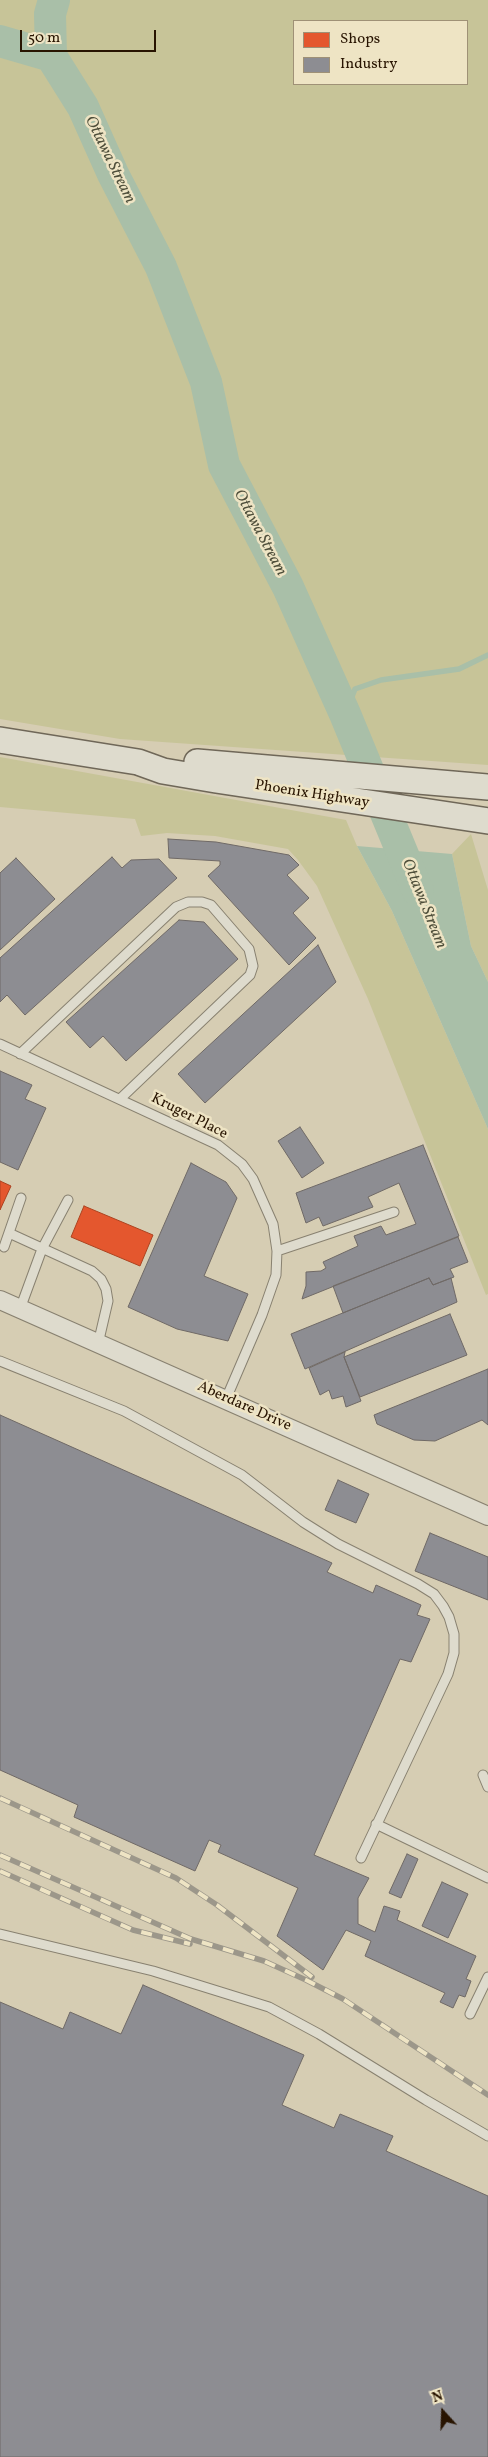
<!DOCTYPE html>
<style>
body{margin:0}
#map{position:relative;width:488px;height:2457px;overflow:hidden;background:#d6cdb3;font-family:Vollkorn,serif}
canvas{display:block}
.legend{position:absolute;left:293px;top:20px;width:175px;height:65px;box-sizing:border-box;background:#eee4c4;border:1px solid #9f9176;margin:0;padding:6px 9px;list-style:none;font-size:15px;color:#281401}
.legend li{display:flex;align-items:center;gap:10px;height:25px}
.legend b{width:25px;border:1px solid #9f9176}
.north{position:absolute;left:418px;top:2387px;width:50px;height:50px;-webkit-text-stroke:4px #eee4c4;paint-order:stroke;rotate:340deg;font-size:14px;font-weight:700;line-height:20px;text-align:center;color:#281401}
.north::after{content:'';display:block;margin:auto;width:18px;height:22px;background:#281401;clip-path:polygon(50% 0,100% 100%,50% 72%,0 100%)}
.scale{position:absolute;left:20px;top:30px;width:136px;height:22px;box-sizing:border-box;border:2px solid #281401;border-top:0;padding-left:6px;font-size:15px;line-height:18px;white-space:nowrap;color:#281401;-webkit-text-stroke:4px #eee4c4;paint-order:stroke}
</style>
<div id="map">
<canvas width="488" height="2457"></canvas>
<ul class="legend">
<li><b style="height:14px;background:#e4572e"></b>Shops</li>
<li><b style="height:14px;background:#8d8d92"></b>Industry</li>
</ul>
<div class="north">N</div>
<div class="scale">50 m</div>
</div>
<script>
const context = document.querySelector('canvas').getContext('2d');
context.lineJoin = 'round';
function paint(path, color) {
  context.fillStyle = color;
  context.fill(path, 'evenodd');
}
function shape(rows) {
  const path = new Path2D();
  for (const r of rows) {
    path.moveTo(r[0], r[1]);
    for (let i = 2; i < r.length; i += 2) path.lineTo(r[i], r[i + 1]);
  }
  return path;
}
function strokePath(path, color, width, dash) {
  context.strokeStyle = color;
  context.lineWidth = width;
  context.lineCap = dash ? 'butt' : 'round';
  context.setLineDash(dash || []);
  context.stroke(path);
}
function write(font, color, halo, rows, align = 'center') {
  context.font = font + ' Vollkorn,serif';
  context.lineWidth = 5;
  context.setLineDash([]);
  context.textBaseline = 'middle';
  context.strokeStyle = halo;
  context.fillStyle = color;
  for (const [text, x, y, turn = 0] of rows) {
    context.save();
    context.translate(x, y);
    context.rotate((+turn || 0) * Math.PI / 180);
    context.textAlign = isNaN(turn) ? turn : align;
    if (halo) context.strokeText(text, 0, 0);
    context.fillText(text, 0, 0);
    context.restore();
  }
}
const green = shape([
 [0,0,488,0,488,765,120,739,0,719],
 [294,21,467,21,467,84,294,84],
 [0,757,346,820,357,846,392,911,488,1129,488,1294,486,1295,368,999,317,886,298,860,288,849,215,836,167,833,141,836,135,819,0,807],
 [471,834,488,890,488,982,471,946,452,854]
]);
const water = shape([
 [357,846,452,854,471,946,488,982,488,1129,392,911]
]);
const shops = shape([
 [0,1181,11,1186,0,1210,0,1181],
 [84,1206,153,1235,140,1266,71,1237,84,1206]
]);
const industry = shape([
 [168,839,216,842,289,855,299,865,287,875,309,898,293,913,316,938,289,965,208,876,220,865,220,861,169,858,168,839],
 [112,857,122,868,131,860,159,859,177,878,25,1015,7,995,0,1002,0,958,112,857],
 [16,858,55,899,0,950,0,873,16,858],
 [179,920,204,922,238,959,126,1061,103,1036,90,1048,66,1022,179,920],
 [318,945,336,982,205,1103,178,1074,318,945],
 [0,1071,32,1085,25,1099,46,1108,18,1170,0,1162,0,1071],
 [300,1127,324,1163,302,1178,278,1141,300,1127],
 [423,1145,459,1236,302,1299,306,1286,306,1272,321,1271,326,1268,323,1262,358,1246,354,1236,381,1226,386,1235,416,1224,399,1183,368,1197,373,1207,323,1226,319,1217,306,1223,296,1193,423,1145],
 [191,1163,226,1182,237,1198,204,1276,248,1294,228,1341,177,1329,128,1307,191,1163],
 [458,1237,468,1262,450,1269,454,1277,433,1285,429,1278,343,1313,333,1286,458,1237],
 [429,1278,433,1285,451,1278,457,1302,305,1369,291,1334,429,1278],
 [450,1314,467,1355,360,1397,344,1357,450,1314],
 [345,1352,344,1357,361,1401,346,1407,343,1396,332,1399,329,1390,320,1395,309,1368,345,1352],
 [488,1369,488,1425,482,1420,435,1441,414,1440,377,1424,374,1415,488,1369],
 [0,1415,332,1563,327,1572,373,1593,376,1585,421,1605,417,1615,430,1619,411,1662,400,1659,314,1855,369,1878,358,1898,358,1924,375,1932,384,1906,400,1911,397,1920,476,1956,466,1979,471,1981,465,1997,459,1995,453,2008,440,2002,445,1993,365,1956,371,1941,346,1930,323,1970,277,1936,298,1888,218,1852,221,1845,209,1840,195,1871,74,1817,78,1805,0,1770,0,1415],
 [338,1480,369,1494,356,1523,325,1510,338,1480],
 [430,1533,488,1557,488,1600,415,1571,430,1533],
 [407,1854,418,1859,401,1898,389,1893,407,1854],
 [442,1882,468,1894,448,1938,422,1926,442,1882],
 [143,1985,304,2055,282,2105,334,2128,340,2114,393,2136,386,2151,488,2196,488,2457,0,2457,0,2002,63,2029,70,2012,121,2034,143,1985]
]);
const stream = shape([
 [345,714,355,689,381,680,459,669,488,655]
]);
const river = shape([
 [0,41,51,56,83,107,113,174,161,267,206,382,224,465,288,587,345,714,418,891],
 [51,56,50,14,54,0]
]);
const lane = shape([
 [0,1044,218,1145,242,1164,253,1179,273,1224,277,1251,276,1275,262,1315,226,1399],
 [20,1054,176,907,188,902,202,902,211,905,249,949,253,966,250,975,120,1099],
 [9,1233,92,1271,101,1279,106,1289,108,1301,98,1344],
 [4,1247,21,1198],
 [277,1251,394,1212],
 [20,1309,42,1249,68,1200],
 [0,1361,124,1411,242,1475,303,1522,338,1544,418,1584,434,1594,443,1606,449,1617,454,1634,454,1653,448,1674,361,1858],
 [483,1775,488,1787],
 [376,1824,488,1878],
 [0,1934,153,1971,269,2007,319,2034,426,2100,488,2136],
 [470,2014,488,1977]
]);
const street = shape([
 [0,1300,488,1516]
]);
const secondary = shape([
 [0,740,138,762,163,771,216,780,488,821],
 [197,762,488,787]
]);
const rail = shape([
 [0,1798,176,1878,217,1905,312,1977],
 [0,1855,191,1939,264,1961,306,1980,343,1999,488,2095],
 [0,1871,133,1930,190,1944]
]);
const streetNames = [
 ["Phoenix Highway",312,795,9],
 ["Kruger Place",189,1117,27],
 ["Aberdare Drive",244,1407,24]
];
const waterNames = [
 ["Ottawa Stream",109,160,64],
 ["Ottawa Stream",259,533,62],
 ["Ottawa Stream",423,904,68]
];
paint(green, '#c7c498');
paint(water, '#a9bfa8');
paint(shops, '#e4572e');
strokePath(shops, '#ac4320', 1);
paint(industry, '#8d8d92');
strokePath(industry, '#6f6966', 1);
strokePath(stream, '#a9bfa8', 5.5);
strokePath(river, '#a9bfa8', 32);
strokePath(lane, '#888170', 11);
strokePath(street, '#888170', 20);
strokePath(secondary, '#6f6758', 28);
strokePath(lane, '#dedbcd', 9);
strokePath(street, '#dedbcd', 18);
strokePath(secondary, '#dedbcd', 25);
strokePath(rail, '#9c978a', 5.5);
strokePath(rail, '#eee4c4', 4, [11]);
write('15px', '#281401', '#eee4c4', streetNames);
write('italic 16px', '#4e4e3a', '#eee4c4', waterNames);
</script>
